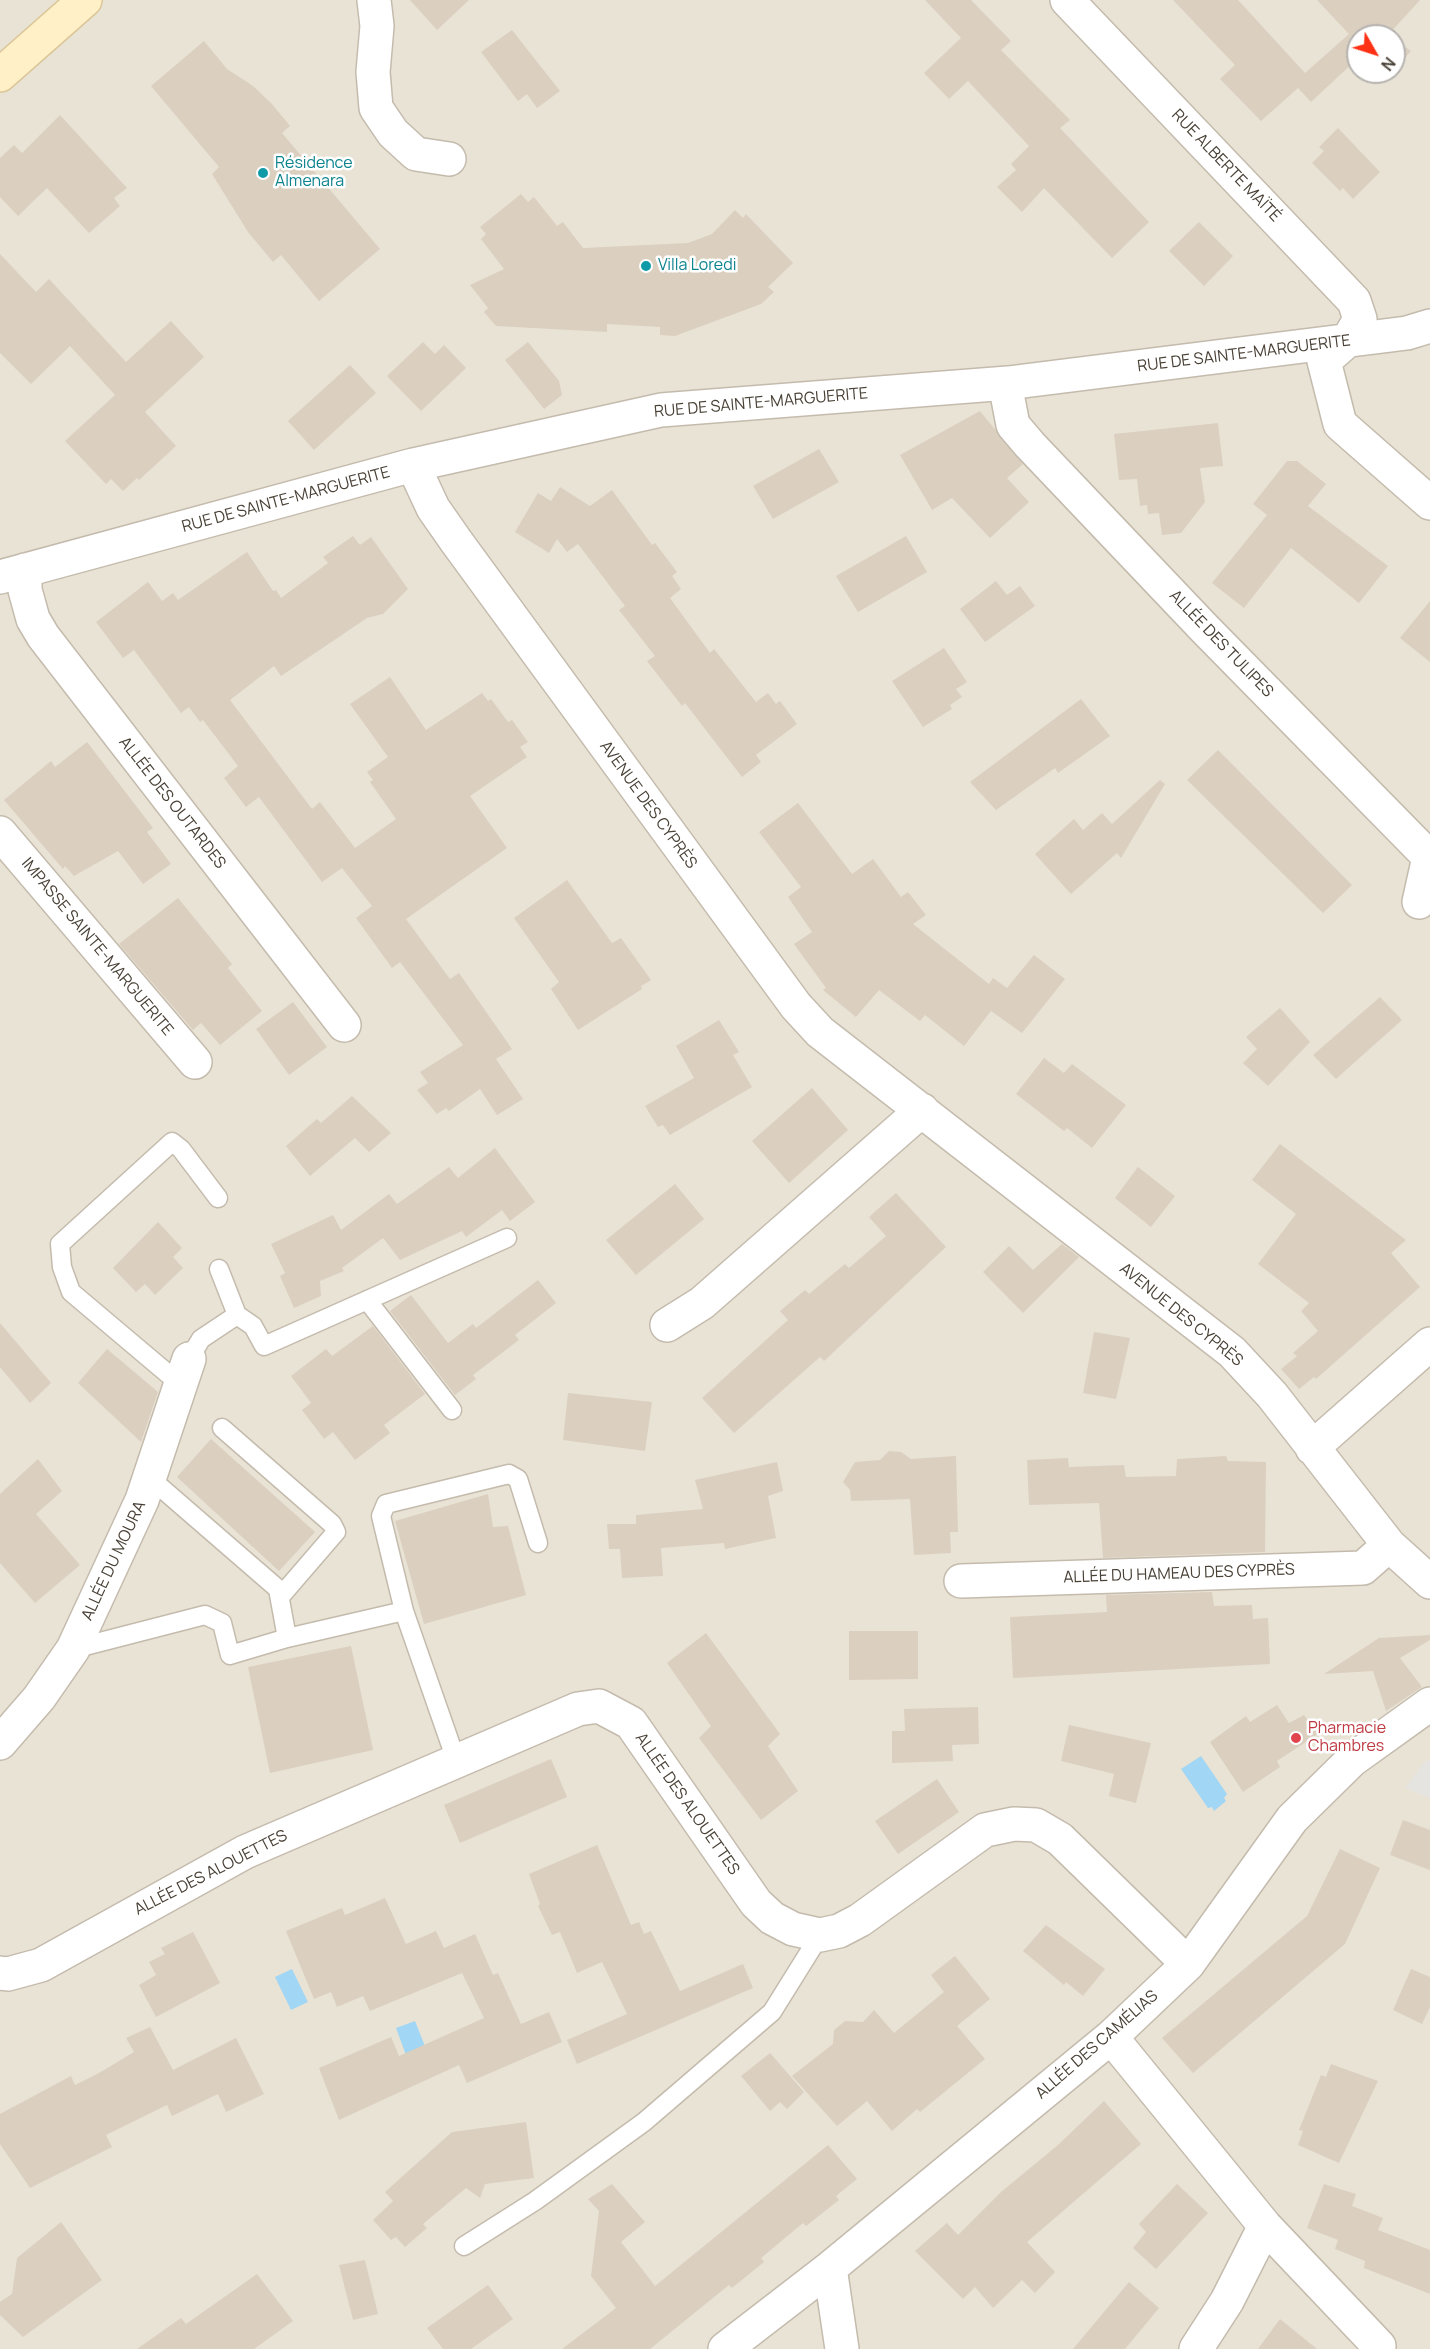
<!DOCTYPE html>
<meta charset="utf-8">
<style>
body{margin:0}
#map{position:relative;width:1430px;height:2349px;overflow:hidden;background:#f5f1e8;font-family:Manrope,sans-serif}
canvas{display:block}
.north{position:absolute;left:1346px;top:24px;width:60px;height:60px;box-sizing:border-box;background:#fff;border:2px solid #b6b3af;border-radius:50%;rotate:129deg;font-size:16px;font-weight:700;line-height:24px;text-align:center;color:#494136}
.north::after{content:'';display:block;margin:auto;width:21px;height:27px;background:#ff3115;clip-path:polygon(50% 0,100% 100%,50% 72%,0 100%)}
</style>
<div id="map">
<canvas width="1430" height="2349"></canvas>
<div class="north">N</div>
</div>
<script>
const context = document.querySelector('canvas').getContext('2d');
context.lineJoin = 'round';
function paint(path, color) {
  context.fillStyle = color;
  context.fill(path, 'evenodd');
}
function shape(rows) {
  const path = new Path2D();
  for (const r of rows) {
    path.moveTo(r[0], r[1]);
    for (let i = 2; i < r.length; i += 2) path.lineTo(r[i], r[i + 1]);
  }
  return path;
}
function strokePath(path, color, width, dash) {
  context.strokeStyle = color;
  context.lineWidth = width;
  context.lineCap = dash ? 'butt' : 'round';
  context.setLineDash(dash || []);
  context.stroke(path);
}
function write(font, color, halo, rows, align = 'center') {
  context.font = font + ' Manrope,sans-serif';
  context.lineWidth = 5;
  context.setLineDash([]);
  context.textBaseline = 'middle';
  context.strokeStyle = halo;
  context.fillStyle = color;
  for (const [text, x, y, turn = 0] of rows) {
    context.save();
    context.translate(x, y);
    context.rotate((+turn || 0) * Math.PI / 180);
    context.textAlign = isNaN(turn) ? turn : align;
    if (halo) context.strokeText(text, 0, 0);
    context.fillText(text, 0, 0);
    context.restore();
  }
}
const residential = shape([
 [0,0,1430,0,1430,2349,0,2349],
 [1358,36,1394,36,1394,72,1358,72]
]);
const parking = shape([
 [1430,1760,1430,1798,1405,1788,1424,1762]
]);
const water = shape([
 [1201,1756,1227,1794,1224,1798,1226,1801,1214,1811,1212,1807,1208,1808,1181,1769],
 [292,1969,308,2002,291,2010,275,1977],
 [415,2021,430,2059,410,2066,396,2028]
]);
const building = shape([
 [410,0,469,0,437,30],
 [925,0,971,0,1011,41,1001,50,1070,120,1060,128,1149,222,1112,258,1044,188,1022,212,997,187,1016,170,1011,164,1029,146,968,81,949,99,924,73,961,38],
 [1173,0,1238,0,1305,73,1349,34,1317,0,1420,0,1388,35,1390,36,1358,36,1358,58,1311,102,1298,88,1261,121,1220,79,1235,65],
 [512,30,560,91,537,108,527,94,518,101,481,52],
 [1394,39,1411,51,1394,70],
 [204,41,227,69,253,86,272,104,290,126,282,133,380,249,319,301,281,255,273,262,248,232,212,174,219,167,151,86],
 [60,115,127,188,114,198,120,206,89,233,47,188,18,216,0,197,0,158,14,145,22,153],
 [1338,128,1380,172,1353,199,1343,188,1340,191,1312,163,1324,151,1319,147],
 [521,194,528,202,534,197,557,226,563,222,583,248,688,243,712,234,735,210,743,218,746,214,793,263,768,287,774,292,761,304,675,336,660,335,660,327,607,324,607,332,496,326,484,312,488,308,470,285,504,269,481,239,486,234,480,227],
 [1199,222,1233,256,1204,286,1169,251],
 [0,254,36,292,49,279,126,362,171,321,204,357,145,412,176,446,139,480,137,478,123,491,111,479,106,484,65,441,115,395,70,346,31,384,0,353],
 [423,342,435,354,444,345,466,368,421,411,387,376],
 [528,342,559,381,562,395,544,409,505,360],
 [350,365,376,393,314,450,288,421],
 [980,411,1023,464,1007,478,1029,502,990,538,952,498,932,510,900,455],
 [1218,423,1223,466,1200,468,1205,502,1181,533,1162,535,1159,513,1148,514,1147,505,1140,506,1137,479,1119,480,1114,434],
 [819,449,839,482,773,519,753,486],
 [1287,461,1297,461,1326,484,1308,506,1388,566,1359,603,1291,548,1244,608,1212,583,1267,515,1253,504],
 [560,487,590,506,612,490,652,545,655,543,677,572,672,576,681,589,670,598,710,653,714,649,756,702,768,693,776,704,780,701,797,724,756,755,761,762,742,777,685,703,682,706,647,661,655,656,619,610,625,606,578,544,567,552,557,539,549,553,515,532,538,493,551,501],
 [353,536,360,545,371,537,408,589,383,614,367,618,281,676,274,666,230,700,312,809,320,802,355,848,396,819,370,782,373,780,367,772,388,757,350,704,390,677,426,730,482,693,488,701,491,699,508,722,512,720,528,742,520,747,527,757,470,796,507,848,406,919,450,979,459,973,512,1049,496,1059,523,1099,497,1115,480,1089,449,1111,446,1108,437,1114,417,1090,428,1083,420,1072,463,1045,400,962,392,968,356,918,372,906,342,868,322,882,259,797,246,807,224,778,238,766,203,720,200,722,189,707,181,713,134,650,123,658,96,622,148,582,162,601,173,593,178,600,247,552,273,591,276,590,281,598,328,563,323,557],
 [906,536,927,572,858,612,836,576],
 [996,581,1007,595,1020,586,1035,606,985,642,960,609],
 [1430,601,1430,662,1400,638],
 [944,648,967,682,956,689,962,697,950,705,952,709,923,727,892,681],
 [1081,699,1110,736,1058,773,1055,768,996,810,970,782],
 [87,742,153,828,147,832,171,864,143,884,118,851,74,876,65,866,63,869,4,800,51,761,55,767],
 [1218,750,1352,885,1323,913,1187,780],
 [1160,780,1165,784,1121,858,1117,853,1071,894,1035,854,1074,819,1083,830,1102,813,1112,824],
 [798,803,852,874,873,859,901,897,908,892,926,915,913,924,989,984,993,978,1007,988,1034,955,1065,979,1022,1033,991,1011,964,1046,925,1015,920,1021,879,990,856,1017,823,990,826,988,794,944,812,932,788,897,801,887,759,832],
 [567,880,612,943,621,938,651,980,641,986,642,989,578,1030,551,989,559,982,514,918],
 [178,898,232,964,228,968,262,1011,220,1045,201,1023,193,1030,119,944],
 [1380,997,1402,1020,1336,1079,1313,1055],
 [293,1002,327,1047,289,1075,256,1029],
 [1280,1008,1310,1042,1268,1086,1243,1063,1257,1049,1246,1037],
 [719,1020,739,1052,733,1055,752,1087,670,1135,663,1125,658,1127,645,1106,694,1078,676,1046],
 [1044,1058,1064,1073,1072,1064,1126,1105,1092,1148,1067,1128,1064,1131,1016,1094],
 [812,1088,848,1130,789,1183,752,1141],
 [352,1096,391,1133,369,1152,355,1138,310,1176,286,1146,317,1119,321,1123],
 [1280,1144,1406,1240,1391,1253,1420,1287,1316,1379,1314,1377,1299,1389,1281,1369,1297,1356,1293,1353,1318,1331,1301,1311,1309,1303,1258,1264,1296,1214,1252,1180],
 [495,1148,535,1202,510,1221,502,1210,466,1237,462,1231,400,1260,383,1238,342,1268,344,1271,320,1281,321,1296,294,1308,280,1276,285,1273,271,1244,333,1215,341,1230,389,1194,397,1204,449,1167,458,1178],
 [1138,1167,1175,1196,1151,1227,1115,1198],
 [675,1184,704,1219,636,1275,606,1240],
 [896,1193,946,1247,824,1361,820,1357,734,1433,702,1398,788,1320,780,1311,805,1290,809,1294,845,1264,849,1268,886,1236,869,1217],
 [158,1222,182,1248,173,1257,183,1268,155,1295,145,1284,136,1292,113,1268],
 [1062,1244,1079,1257,1023,1313,983,1272,1009,1246,1033,1270],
 [538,1280,556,1303,515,1335,519,1340,473,1375,476,1379,455,1395,390,1311,411,1295,448,1343,473,1324,476,1328],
 [0,1323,51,1383,30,1403,0,1367],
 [373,1326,425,1394,384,1425,390,1433,355,1460,333,1432,324,1439,302,1410,311,1403,291,1376,326,1349,332,1356],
 [1094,1332,1130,1338,1116,1399,1083,1393],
 [107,1349,158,1392,141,1442,78,1383],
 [568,1393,652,1402,645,1451,563,1440],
 [211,1439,315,1532,279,1571,177,1477],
 [889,1451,901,1452,911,1459,956,1456,958,1532,950,1532,951,1553,914,1555,910,1499,851,1501,850,1490,843,1482,855,1462,880,1460],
 [1226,1456,1228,1461,1266,1462,1265,1552,1103,1558,1099,1503,1029,1505,1027,1460,1068,1458,1069,1467,1124,1465,1126,1477,1176,1476,1177,1459],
 [38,1459,62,1491,36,1514,80,1565,35,1603,0,1563,0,1494],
 [777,1462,783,1491,768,1496,776,1538,725,1549,724,1543,661,1548,663,1576,622,1578,620,1549,609,1549,607,1524,636,1524,636,1515,703,1509,695,1480],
 [488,1494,493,1527,508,1526,526,1595,424,1624,395,1521],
 [1212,1592,1214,1606,1252,1605,1253,1619,1268,1618,1270,1664,1013,1678,1010,1617,1107,1612,1106,1595],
 [849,1631,918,1631,918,1679,849,1680],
 [706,1633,780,1734,768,1746,798,1791,761,1820,699,1738,711,1726,667,1663],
 [1430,1635,1430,1640,1400,1658,1422,1687,1386,1711,1373,1671,1324,1674,1379,1638],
 [351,1646,373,1750,270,1773,248,1667],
 [1277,1705,1289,1723,1304,1715,1318,1734,1277,1761,1280,1767,1243,1792,1210,1742,1246,1716,1250,1722],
 [978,1707,979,1744,952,1745,953,1761,892,1763,892,1731,905,1731,904,1709],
 [1069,1725,1151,1743,1136,1803,1109,1796,1114,1774,1061,1761],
 [551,1759,567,1797,460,1843,444,1805],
 [937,1779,959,1812,898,1854,875,1821],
 [1403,1820,1430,1830,1430,1870,1390,1855],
 [597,1845,631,1925,639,1922,644,1934,651,1931,680,1991,743,1964,753,1988,577,2064,567,2040,627,2014,602,1962,577,1973,560,1932,552,1935,538,1906,540,1904,529,1874],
 [1340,1849,1380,1868,1345,1944,1193,2073,1162,2038,1307,1916],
 [385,1898,406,1944,436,1931,444,1948,475,1934,493,1975,498,1973,521,2024,549,2012,562,2042,467,2083,459,2065,339,2120,319,2068,391,2037,399,2056,484,2018,462,1973,370,2011,363,1996,337,2007,331,1992,314,1999,286,1931,342,1908,345,1915],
 [1046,1925,1105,1969,1083,1996,1066,1982,1064,1985,1023,1951],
 [193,1932,220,1983,156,2017,139,1985,156,1975,149,1962,165,1954,161,1948],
 [955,1956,990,1999,957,2026,985,2059,920,2112,917,2109,892,2131,867,2101,837,2126,792,2076,833,2044,834,2030,845,2021,863,2022,874,2010,894,2033,944,1992,931,1975],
 [1411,1969,1430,1977,1430,2007,1422,2024,1393,2010],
 [150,2027,173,2070,236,2038,264,2094,226,2112,218,2094,172,2116,167,2105,106,2135,112,2147,30,2188,0,2144,0,2114,71,2076,75,2085,99,2073,134,2052,126,2038],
 [770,2053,804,2092,787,2109,780,2102,770,2111,741,2076],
 [1331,2064,1378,2081,1339,2163,1298,2145,1303,2131,1299,2130,1321,2075,1326,2077],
 [1104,2101,1141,2144,1027,2242,1055,2272,1035,2293,1022,2280,993,2308,975,2287,963,2299,915,2251,947,2223,958,2235,1001,2192,1058,2145],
 [526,2122,534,2178,485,2184,480,2198,466,2188,423,2224,427,2228,405,2247,396,2237,391,2240,373,2220,393,2201,385,2192,452,2132],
 [828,2145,857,2179,836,2196,839,2200,806,2226,803,2223,761,2258,764,2262,732,2288,729,2285,650,2349,562,2349,616,2308,591,2276,599,2211,588,2199,612,2184,645,2222,621,2242,655,2286],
 [1177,2184,1208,2213,1156,2269,1133,2248,1146,2232,1139,2224],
 [1324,2184,1356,2194,1352,2206,1383,2218,1378,2230,1430,2250,1430,2294,1364,2268,1365,2261,1335,2249,1338,2240,1307,2228],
 [61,2222,102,2280,23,2337,0,2315,0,2302,12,2294,17,2258],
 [365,2260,378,2314,353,2320,339,2265],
 [257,2274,293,2321,254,2349,137,2349,181,2318,186,2324],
 [1129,2282,1159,2308,1125,2349,1073,2349],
 [488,2285,513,2319,471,2349,443,2349,427,2328],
 [1280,2319,1317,2349,1258,2349]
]);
const lane = shape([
 [367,1300,452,1410],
 [237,1315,253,1326,264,1346,507,1238],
 [189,1359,201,1339,237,1315,219,1269],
 [180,1384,71,1292,62,1267,60,1244,172,1142,181,1149,218,1198],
 [222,1428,332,1524,336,1532,280,1597],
 [151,1479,278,1589,287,1638],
 [404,1611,381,1516,386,1504,509,1474,518,1479,538,1543],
 [73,1649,205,1615,222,1623,230,1655,287,1638,404,1611,456,1760],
 [464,2246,535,2201,644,2122,772,2012,820,1935]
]);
const street = shape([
 [374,0,377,26,373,72,376,108,393,133,416,154,449,159],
 [1067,0,1354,301,1360,319,1348,340,1324,361,1340,424,1430,503],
 [1008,383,1008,399,1013,425,1030,445,1204,628,1429,857,1419,902],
 [413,465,433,508,456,541,796,1006,820,1032,1232,1352,1272,1395,1389,1545,1430,1582],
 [25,570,25,590,33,619,43,636,344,1025],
 [0,577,413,465,661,410,1008,383,1407,333,1430,326],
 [0,833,195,1062],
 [667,1325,702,1303,922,1110],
 [1312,1448,1430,1344],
 [961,1581,1363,1568,1389,1545],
 [0,1743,39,1698,73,1649,142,1500,189,1359],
 [0,1973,8,1974,41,1965,245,1852,578,1709,599,1706,631,1723,756,1903,772,1918,793,1929,820,1935,839,1931,860,1920,985,1830,1014,1824,1036,1825,1060,1839,1188,1964],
 [1111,2037,1265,2226,1379,2346],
 [830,2268,842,2349],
 [725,2349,830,2268,1111,2037,1188,1964,1292,1819,1352,1760,1430,1704],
 [1196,2349,1227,2301,1265,2226]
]);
const secondary = shape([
 [0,75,85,0]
]);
const markers = [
 [263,173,6,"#0f9aa8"],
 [646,266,6,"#0f9aa8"],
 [1296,1738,6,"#e0444e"]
];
const cultureNames = [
 ["Résidence",275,164],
 ["Almenara",275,182],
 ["Villa Loredi",658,266]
];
const streetNames = [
 ["RUE ALBERTE MAÏTÉ",1226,166,46],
 ["RUE DE SAINTE-MARGUERITE",1244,354,-7],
 ["RUE DE SAINTE-MARGUERITE",761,403,-5],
 ["RUE DE SAINTE-MARGUERITE",286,500,-15],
 ["ALLÉE DES TULIPES",1221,644,46],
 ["ALLÉE DES OUTARDES",172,803,52],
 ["AVENUE DES CYPRÈS",648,805,54],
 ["IMPASSE SAINTE-MARGUERITE",97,947,50],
 ["AVENUE DES CYPRÈS",1181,1315,39],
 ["ALLÉE DU MOURA",114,1561,-65],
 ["ALLÉE DU HAMEAU DES CYPRÈS",1179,1574,-2],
 ["ALLÉE DES ALOUETTES",687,1804,55],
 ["ALLÉE DES ALOUETTES",211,1873,-27],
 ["ALLÉE DES CAMÉLIAS",1097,2045,-41]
];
const healthNames = [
 ["Pharmacie",1308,1729],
 ["Chambres",1308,1747]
];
paint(residential, '#e9e3d6');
paint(parking, '#e6e4e0');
paint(water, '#a1d6f5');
paint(building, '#dbcfc0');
strokePath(lane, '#c4bbad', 21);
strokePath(street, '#c4bbad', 36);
strokePath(secondary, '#dbc697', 36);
strokePath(lane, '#fff', 18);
strokePath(street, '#fff', 33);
strokePath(secondary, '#fff0c8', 33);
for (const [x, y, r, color] of markers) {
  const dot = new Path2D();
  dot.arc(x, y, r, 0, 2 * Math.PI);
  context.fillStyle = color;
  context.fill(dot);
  strokePath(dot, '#fff', 2);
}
write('16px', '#0d838f', '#fff', cultureNames, 'left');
write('16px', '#494136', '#fff', streetNames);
write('16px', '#be3a42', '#fff', healthNames, 'left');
</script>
